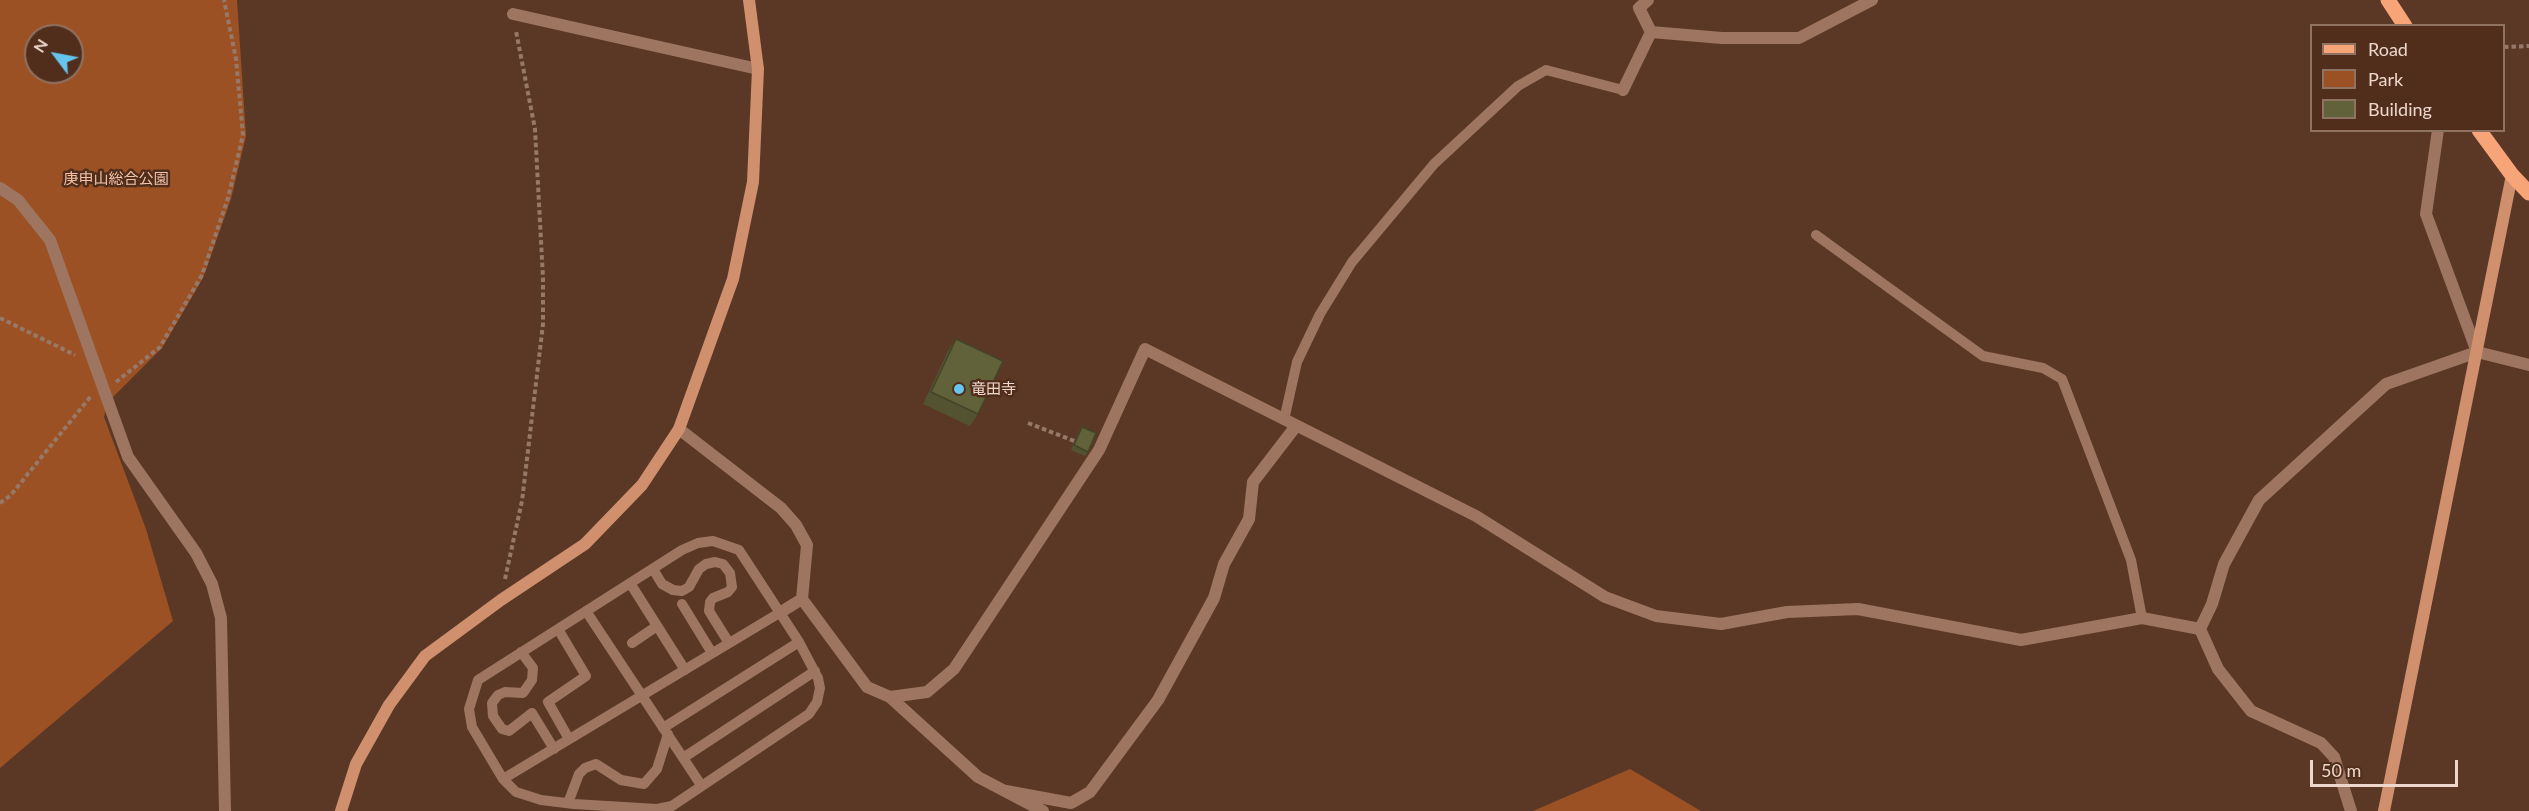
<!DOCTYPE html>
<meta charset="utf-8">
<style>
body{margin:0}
#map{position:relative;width:2529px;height:811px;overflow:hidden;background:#5b3826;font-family:Lato,sans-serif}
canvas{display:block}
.legend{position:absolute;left:2310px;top:24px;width:195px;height:108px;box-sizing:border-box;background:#502e1b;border:2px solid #8f7262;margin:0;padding:8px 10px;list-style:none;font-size:18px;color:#edd7cc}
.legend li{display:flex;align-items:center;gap:12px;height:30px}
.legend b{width:30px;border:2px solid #8f7262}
.north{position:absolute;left:24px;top:24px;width:60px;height:60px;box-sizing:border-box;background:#502e1b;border:2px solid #8f7262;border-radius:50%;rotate:302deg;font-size:16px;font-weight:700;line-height:24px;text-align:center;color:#edd7cc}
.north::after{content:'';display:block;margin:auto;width:21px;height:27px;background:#65c5ee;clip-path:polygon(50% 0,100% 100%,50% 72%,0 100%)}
.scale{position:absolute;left:2310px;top:760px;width:148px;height:27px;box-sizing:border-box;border:3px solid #edd7cc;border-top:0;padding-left:8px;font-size:18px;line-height:21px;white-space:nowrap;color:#edd7cc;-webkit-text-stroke:4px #502e1b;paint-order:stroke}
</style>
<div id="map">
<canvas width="2529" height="811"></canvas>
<ul class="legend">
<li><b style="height:8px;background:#f7a478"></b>Road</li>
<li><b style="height:16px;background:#9b5124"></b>Park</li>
<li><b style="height:16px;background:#61613a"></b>Building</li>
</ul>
<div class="north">N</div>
<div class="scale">50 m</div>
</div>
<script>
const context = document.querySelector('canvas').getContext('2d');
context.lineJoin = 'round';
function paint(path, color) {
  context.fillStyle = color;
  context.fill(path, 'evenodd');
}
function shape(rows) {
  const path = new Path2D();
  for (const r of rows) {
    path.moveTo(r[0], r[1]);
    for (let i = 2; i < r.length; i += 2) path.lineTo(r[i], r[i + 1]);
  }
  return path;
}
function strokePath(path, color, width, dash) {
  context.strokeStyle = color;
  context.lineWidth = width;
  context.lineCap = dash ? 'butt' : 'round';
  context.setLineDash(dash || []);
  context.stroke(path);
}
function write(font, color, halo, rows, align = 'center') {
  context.font = font + ' Lato,"Noto Sans JP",sans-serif';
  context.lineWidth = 5;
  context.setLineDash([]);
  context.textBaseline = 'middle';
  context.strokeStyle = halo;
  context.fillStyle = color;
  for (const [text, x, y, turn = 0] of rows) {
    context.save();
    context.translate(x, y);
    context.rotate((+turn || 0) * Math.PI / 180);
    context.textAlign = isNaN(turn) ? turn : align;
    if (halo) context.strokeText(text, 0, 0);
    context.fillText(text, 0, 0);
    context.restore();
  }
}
const green = shape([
 [0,0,237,0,246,136,231,199,203,278,162,348,107,403,104,417,146,529,173,621,0,768],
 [36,36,72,36,72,72,36,72],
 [1630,769,1701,811,1533,811]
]);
const path = shape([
 [2504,47,2529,46],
 [0,318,75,355],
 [116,382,160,347,202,275,228,198,243,135,236,59,224,0],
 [1028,423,1077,442],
 [0,503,10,496,91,396],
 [505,579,522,501,543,324,543,278,535,129,516,31]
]);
const lane = shape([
 [1816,235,1983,356,2043,368,2062,379,2131,560,2142,618],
 [1284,420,1297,362,1320,314,1352,262,1434,164,1518,86,1546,70,1623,90],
 [713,541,739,550,799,642,818,678,820,688,817,702,809,714,672,806,657,809,574,804,541,800,516,792,503,779,472,727,469,709,478,680,682,550,698,543,713,541],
 [653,569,662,584,673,590,682,591,689,587,699,569,706,564,715,562,723,564,730,573,732,587,728,592,713,598,710,602,709,611,729,643],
 [630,583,685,670],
 [682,604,712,653],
 [586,611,701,785],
 [558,629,586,676,548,702,569,739],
 [632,643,657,626],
 [521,652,533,668,532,680,523,693,505,692,498,695,492,703,493,716,502,729,509,731,532,713,554,749],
 [663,728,799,642],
 [683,758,815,671],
 [503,779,781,612],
 [568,803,579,774,585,768,596,764,621,780,644,784,657,769,668,734]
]);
const street = shape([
 [1648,0,1639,8,1651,32,1722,38,1799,38,1872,0],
 [513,14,758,69],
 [1623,90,1651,32],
 [2438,130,2426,214,2477,352],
 [0,188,18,200,50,240,128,457,196,553,212,584,221,618,225,811],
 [679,429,781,508,796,525,807,545,802,599,867,687,890,697,927,692,954,669,1099,450,1145,349,1476,516,1605,597,1656,616,1721,624,1787,612,1858,609,2021,640,2142,618,2200,629],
 [781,612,802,599],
 [2200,629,2212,604,2224,564,2259,500,2386,384,2477,352,2529,365],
 [2200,629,2218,669,2251,711,2321,743,2334,757,2351,811],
 [890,697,978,777,1043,811],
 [1006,791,1071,803,1090,792,1158,700,1214,598,1224,564,1249,519,1253,482,1296,426]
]);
const secondary = shape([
 [341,811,356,764,389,705,425,656,501,600,585,544,642,485,679,429,733,279,753,182,758,69,749,0],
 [2384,811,2512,175]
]);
const primary = shape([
 [2388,0,2405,26],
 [2479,130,2512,175,2529,193]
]);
const wall = shape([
 [956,339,978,414,970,426,923,404,948,351],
 [1082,427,1088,452,1085,456,1071,450,1079,431]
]);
const building = shape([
 [956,339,1003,361,978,414,931,392,956,339],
 [1082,427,1096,433,1088,452,1074,445,1082,427]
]);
const markers = [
 [959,389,6,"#65c5ee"]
];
const parkNames = [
 ["庚申山総合公園",116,179]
];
const poiNames = [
 ["竜田寺",971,389]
];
paint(green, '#9b5124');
strokePath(path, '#97796a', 4, [4.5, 3]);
strokePath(lane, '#9e7560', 10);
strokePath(street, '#9e7560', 12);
strokePath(secondary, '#d0906e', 12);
strokePath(primary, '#f7a478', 15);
paint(wall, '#535332');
paint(building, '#61613a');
strokePath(building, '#444429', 1.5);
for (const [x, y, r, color] of markers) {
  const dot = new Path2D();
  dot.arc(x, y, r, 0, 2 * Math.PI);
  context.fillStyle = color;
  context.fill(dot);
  strokePath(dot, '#502e1b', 2);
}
write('15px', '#f2c1a8', '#502e1b', parkNames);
write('15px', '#edd7cc', '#502e1b', poiNames, 'left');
</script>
